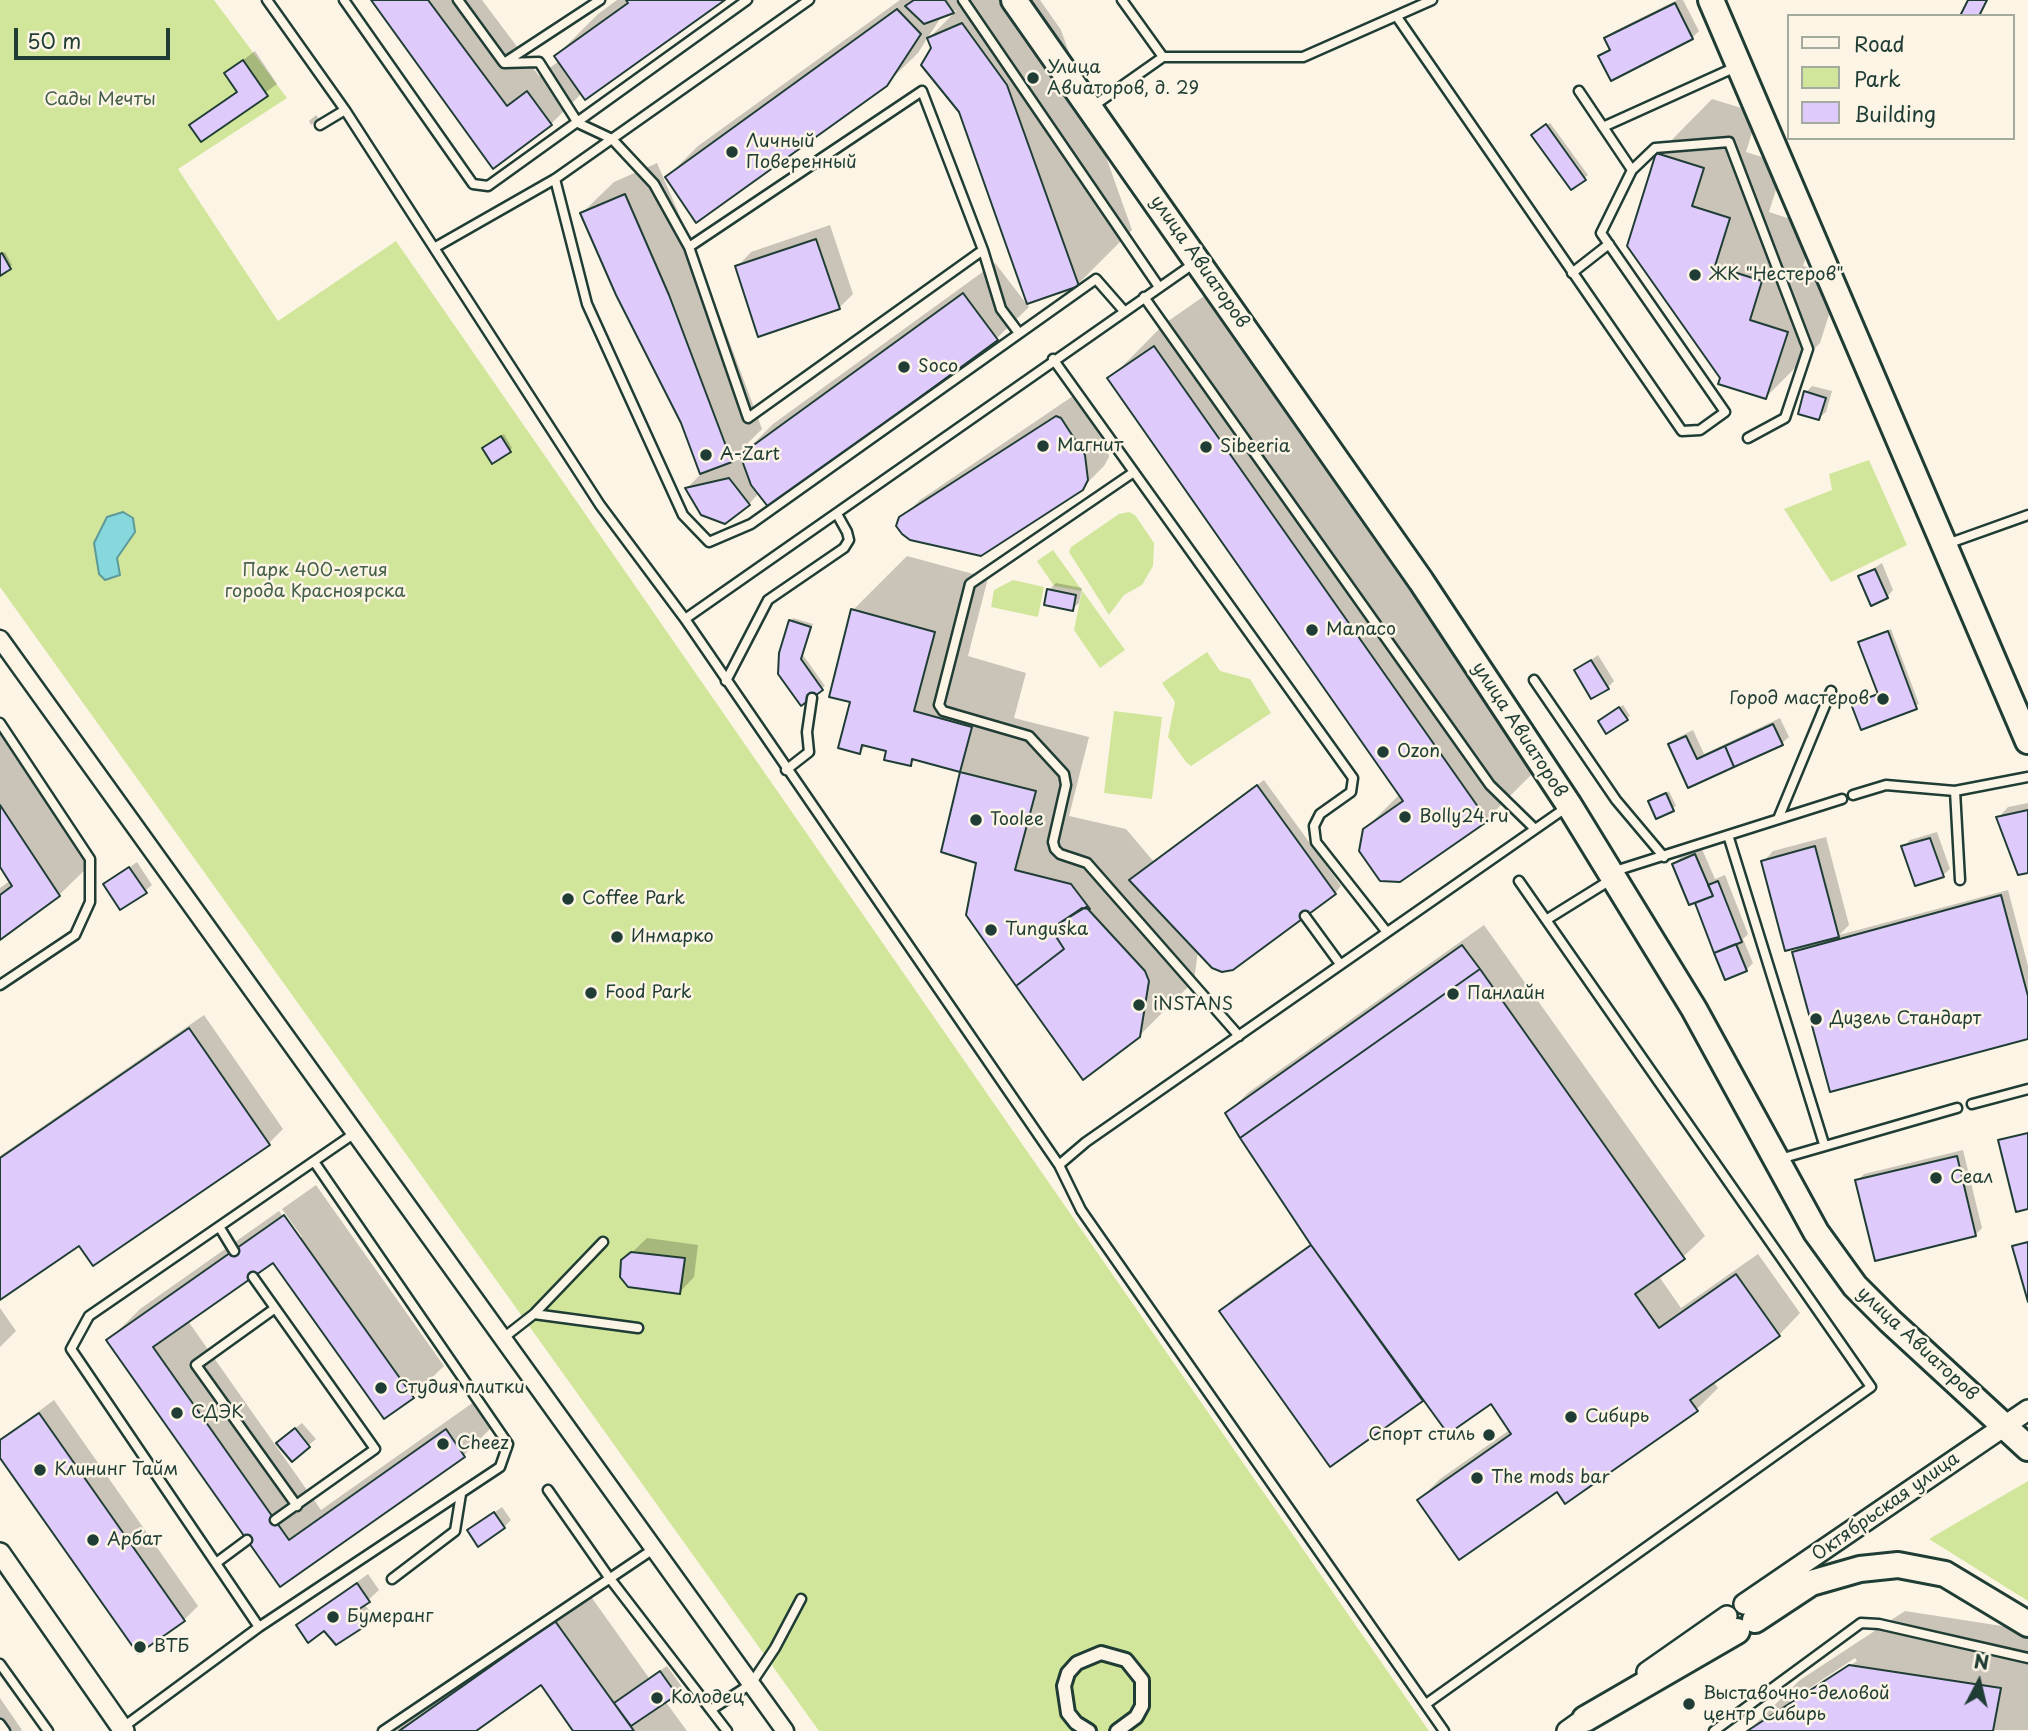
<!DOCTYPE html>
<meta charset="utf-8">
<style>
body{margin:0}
#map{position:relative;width:2028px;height:1731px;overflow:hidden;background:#fcf5e5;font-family:"Playpen Sans",sans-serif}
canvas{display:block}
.legend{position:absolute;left:1787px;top:14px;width:228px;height:126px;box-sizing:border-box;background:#fcf5e5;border:2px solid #a4ab9e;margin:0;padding:9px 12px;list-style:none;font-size:21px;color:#1f3d34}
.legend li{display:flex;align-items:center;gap:14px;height:35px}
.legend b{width:35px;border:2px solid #a4ab9e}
.north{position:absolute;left:1944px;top:1647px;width:70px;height:70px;-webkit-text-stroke:5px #fcf5e5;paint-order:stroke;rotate:7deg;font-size:19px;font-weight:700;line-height:28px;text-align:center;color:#1f3d34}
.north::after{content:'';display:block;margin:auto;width:24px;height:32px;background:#1f3d34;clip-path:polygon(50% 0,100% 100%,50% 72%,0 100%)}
.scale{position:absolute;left:14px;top:28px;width:156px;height:32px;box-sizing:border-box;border:4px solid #1f3d34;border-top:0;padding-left:9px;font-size:21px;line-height:24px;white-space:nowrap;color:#1f3d34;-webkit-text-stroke:5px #fcf5e5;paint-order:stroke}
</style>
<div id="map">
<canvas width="2028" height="1731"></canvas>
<ul class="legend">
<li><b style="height:9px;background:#fcf5e5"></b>Road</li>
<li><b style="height:19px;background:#d1e69b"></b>Park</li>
<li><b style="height:19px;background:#decbfc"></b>Building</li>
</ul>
<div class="north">N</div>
<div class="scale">50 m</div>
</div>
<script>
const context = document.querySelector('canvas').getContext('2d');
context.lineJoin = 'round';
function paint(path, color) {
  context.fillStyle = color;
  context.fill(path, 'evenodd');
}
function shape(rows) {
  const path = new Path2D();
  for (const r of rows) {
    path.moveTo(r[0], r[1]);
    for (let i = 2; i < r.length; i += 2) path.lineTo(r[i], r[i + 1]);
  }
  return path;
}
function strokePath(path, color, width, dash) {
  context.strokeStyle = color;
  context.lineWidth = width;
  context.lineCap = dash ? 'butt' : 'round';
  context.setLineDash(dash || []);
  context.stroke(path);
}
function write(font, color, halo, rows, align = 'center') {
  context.font = font + ' "Playpen Sans",sans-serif';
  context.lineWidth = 5;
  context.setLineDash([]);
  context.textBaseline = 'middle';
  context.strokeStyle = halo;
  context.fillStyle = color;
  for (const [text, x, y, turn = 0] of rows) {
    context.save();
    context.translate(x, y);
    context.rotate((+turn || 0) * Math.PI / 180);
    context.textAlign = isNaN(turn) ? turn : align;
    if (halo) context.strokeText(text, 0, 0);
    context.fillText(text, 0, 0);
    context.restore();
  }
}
const green = shape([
 [0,0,214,0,287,98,178,169,278,321,396,241,1429,1731,819,1731,0,587],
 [1869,460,1907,545,1831,582,1784,509,1832,490,1829,474],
 [1129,512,1135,515,1154,543,1153,566,1142,585,1124,595,1109,615,1069,552,1071,547,1119,514],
 [1053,550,1125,650,1100,668,1074,630,1082,591,1054,586,1037,561],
 [1013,580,1044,587,1038,617,991,607,994,590],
 [1207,652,1220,671,1250,679,1271,713,1191,766,1186,762,1168,737,1175,702,1162,683],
 [1114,711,1162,717,1152,799,1104,793],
 [2028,1481,2028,1601,1929,1539]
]);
const water = shape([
 [123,512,133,518,135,532,117,558,120,575,105,580,99,574,94,543,107,517,123,512]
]);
const shadow = shape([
 [373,0,482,0,539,76,559,61,556,56,598,14,617,0,722,0,582,93,551,124,494,166],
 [900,0,956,0,961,7,967,0,1040,0,1061,30,1132,230,1078,284,961,111,928,37,918,53,885,85,667,177,698,146],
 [957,10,929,38,928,37,942,16],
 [1677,0,1683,0,1699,31,1692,38,1600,57,1611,48,1607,39,1613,32],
 [255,51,277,84,201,140,191,125,238,90,226,73],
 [1712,99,1758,113,1746,152,1784,164,1769,212,1815,227,1803,266,1841,277,1820,343,1766,397,1722,378,1658,154],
 [316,115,319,119,311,125,309,121],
 [1550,123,1588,175,1571,188,1536,132],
 [657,163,700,263,762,429,729,462,743,459,742,455,773,424,995,263,1029,307,997,338,769,505,759,493,749,504,687,488,702,473,683,422,582,213,614,182],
 [830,225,853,294,839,308,737,267,751,252],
 [5,252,12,265,0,274,0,255],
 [1210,292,1541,765,1486,820,1364,830,1400,794,1110,379,1164,324],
 [1812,386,1832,391,1826,412,1819,418,1806,392],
 [1073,396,1083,397,1106,433,1109,457,1104,466,1082,488,898,522,920,500],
 [504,434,512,448,510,450,487,445],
 [907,556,988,578,968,656,1026,673,1014,718,1089,737,1069,816,1126,829,1154,862,1264,780,1341,886,1335,893,1198,951,1194,981,1139,1036,978,862,943,851,963,771,916,759,910,765,888,750,867,744,860,752,852,701,853,610],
 [1882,563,1893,590,1887,597,1860,577],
 [1056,583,1082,588,1079,603,1072,609,1049,590],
 [793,618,813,624,803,655,825,686,802,703,790,621],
 [1891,629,1919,704,1862,728,1853,705,1880,693,1860,642],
 [1598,655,1614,681,1608,687,1576,671],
 [1623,705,1630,716,1627,718,1603,718],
 [1780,718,1789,737,1782,743,1689,785,1670,744,1677,738,1693,730,1704,754],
 [0,730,91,864,59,895,0,938,0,888,11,880,0,864],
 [1669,791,1676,806,1657,817,1650,801],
 [2028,803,2028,871,1998,818,2008,807],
 [1937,832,1950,869,1943,875,1903,847,1910,840],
 [1826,837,1849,925,1839,935,2008,890,2028,966,2028,1037,1794,952,1800,945,1763,862,1773,851],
 [1702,849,1715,879,1725,875,1748,934,1743,939,1753,963,1746,970,1726,978,1696,901,1674,864,1681,857],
 [137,862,152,885,145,891,105,885],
 [1484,925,1705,1236,1683,1257,1658,1275,1681,1308,1758,1254,1800,1313,1779,1335,1713,1381,1718,1388,1696,1410,1557,1489,1419,1500,1440,1479,1511,1429,1491,1402,1422,1399,1221,1311,1235,1297,1312,1243,1227,1113,1249,1092],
 [204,1015,283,1129,268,1144,79,1243,0,1298,0,1156],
 [1963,1150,1982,1228,1975,1235,1857,1181,1864,1174],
 [316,1185,444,1366,412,1397,274,1260,188,1321,321,1510,478,1399,495,1424,464,1455,281,1584,108,1341,140,1309,279,1211,298,1237,302,1237,282,1209],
 [647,1238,698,1245,694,1277,680,1292,623,1261],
 [0,1308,16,1331,0,1347],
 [54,1400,198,1606,184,1620,0,1455,0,1440],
 [302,1423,316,1439,292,1459,285,1436],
 [502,1507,511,1520,504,1527,469,1530],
 [368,1574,379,1590,364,1604,373,1615,363,1625,336,1643,325,1629,298,1625],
 [587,1591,649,1678,667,1666,682,1687,665,1701,687,1731,575,1731,541,1683,473,1731,389,1731],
 [1905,1611,2028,1630,2028,1730,1748,1731,1800,1680],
 [1855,1658,1857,1661,1793,1703,1793,1699],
 [0,1698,22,1730,20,1731,0,1731]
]);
const building = shape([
 [371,0,428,0,507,106,527,91,552,125,493,169,371,0],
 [626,0,725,0,585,100,554,56,628,3,626,0],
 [914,0,945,0,954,13,924,24,905,6,914,0],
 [1968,0,1987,0,1979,16,1960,16,1968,0],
 [1675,3,1693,39,1611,81,1598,56,1610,50,1604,38,1675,3],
 [897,9,921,34,887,86,696,223,665,177,897,9],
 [962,23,1007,85,1079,286,1027,304,959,112,921,65,931,48,927,38,962,23],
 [243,60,268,96,201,142,189,125,237,92,224,73,243,60],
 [1546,124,1586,180,1571,190,1531,135,1546,124],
 [1656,153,1704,168,1692,206,1730,218,1715,266,1762,281,1750,320,1788,332,1766,399,1718,384,1720,378,1627,246,1656,153],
 [625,194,669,295,732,462,700,474,681,423,616,295,580,213,625,194],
 [816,239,840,309,758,337,735,266,816,239],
 [2,253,11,269,0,276,0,254,2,253],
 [963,293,998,340,769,508,751,485,740,455,963,293],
 [1154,346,1488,821,1400,882,1380,881,1359,851,1363,829,1403,801,1107,378,1154,346],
 [1804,391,1826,398,1819,420,1798,414,1804,391],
 [1056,416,1061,418,1085,455,1088,480,1083,490,981,556,910,540,902,534,896,526,899,517,1056,416],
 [501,436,511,452,492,464,482,448,501,436],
 [729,478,750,505,725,524,701,515,685,488,729,478],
 [1875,569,1888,598,1871,606,1858,576,1875,569],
 [1047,589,1076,595,1073,611,1044,605,1047,589],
 [851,609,935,632,914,711,972,727,960,772,912,759,911,766,884,760,886,751,862,745,860,754,838,748,850,702,829,697,851,609],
 [789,620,811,627,801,659,823,690,801,706,778,674,779,653,789,620],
 [1888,631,1917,709,1861,730,1851,704,1878,694,1858,642,1888,631],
 [1591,660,1609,689,1591,699,1574,670,1591,660],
 [1619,707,1628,720,1606,734,1598,721,1619,707],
 [1773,724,1783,745,1734,767,1725,746,1773,724],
 [1686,736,1697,759,1725,746,1734,767,1688,788,1668,744,1686,736],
 [960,772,1036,791,1015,870,1071,884,1090,909,1082,908,1055,926,1055,935,1064,949,1016,986,966,915,976,863,941,852,960,772],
 [1257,785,1336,894,1233,970,1222,972,1212,968,1129,880,1257,785],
 [1666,793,1674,811,1656,819,1648,801,1666,793],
 [0,805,60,896,0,940,0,895,12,886,0,867,0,805],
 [2028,810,2028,873,2018,875,1996,817,2028,810],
 [1930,838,1944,877,1915,886,1901,846,1930,838],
 [1815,846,1839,937,1785,951,1761,861,1815,846],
 [1695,854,1713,896,1689,905,1672,864,1695,854],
 [129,867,147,893,120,910,103,884,129,867],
 [1718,881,1742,942,1714,953,1695,903,1713,896,1708,885,1718,881],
 [2001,895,2028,996,2028,1039,1830,1092,1792,952,2001,895],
 [1086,907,1145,971,1149,981,1140,1037,1083,1080,1016,986,1064,949,1055,935,1055,926,1086,907],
 [1736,944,1747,971,1725,980,1714,953,1736,944],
 [1462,945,1480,969,1240,1138,1225,1113,1462,945],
 [1480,969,1685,1259,1635,1294,1659,1328,1736,1274,1780,1336,1690,1400,1698,1411,1565,1504,1557,1492,1459,1560,1417,1500,1511,1434,1491,1404,1448,1434,1311,1245,1240,1138,1480,969],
 [189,1028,270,1145,93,1266,79,1246,0,1300,0,1158,189,1028],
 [2028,1133,2028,1209,2016,1212,1998,1140,2028,1133],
 [1957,1156,1976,1236,1875,1261,1855,1180,1957,1156],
 [284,1215,414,1398,384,1419,273,1263,153,1347,289,1540,446,1429,465,1457,280,1587,106,1340,284,1215],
 [2028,1242,2028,1302,2012,1246,2028,1242],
 [1311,1245,1423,1401,1330,1467,1219,1311,1311,1245],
 [631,1252,685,1258,680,1294,628,1287,620,1277,621,1260,631,1252],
 [39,1413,185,1621,138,1654,0,1458,0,1440,39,1413],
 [295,1428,310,1447,292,1462,276,1443,295,1428],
 [494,1512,505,1528,478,1547,467,1530,494,1512],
 [357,1583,370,1602,353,1613,364,1627,336,1645,324,1631,308,1643,296,1625,357,1583],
 [555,1621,634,1731,573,1731,541,1685,476,1731,399,1731,555,1621],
 [1849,1665,2001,1688,1993,1731,1747,1731,1849,1665],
 [660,1671,677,1695,631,1726,614,1703,660,1671]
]);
const service = shape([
 [267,0,345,110,600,505,685,619,1059,1165],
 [344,0,473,184,488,186,747,0],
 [458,0,504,63,539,62,578,123,612,139,654,184,689,247,748,418,983,250],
 [963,0,1159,287],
 [1122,0,1163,57,1303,57,1432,0],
 [1397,17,1682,431,1700,430,1725,412,1601,233,1632,170,1655,148,1729,142,1808,349,1785,418,1748,438],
 [507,61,600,0],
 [1579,91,1632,170],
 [1092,107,1163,57],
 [320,125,345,110],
 [1603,127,1738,66],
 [555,179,587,304,683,515,709,542,751,524,1096,279,1124,311],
 [689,247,922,91,983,250,1001,309,1019,333],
 [434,248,555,179,809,0],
 [1572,273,1609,244],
 [1144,297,1490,785,1535,829],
 [1053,359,1353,778,1351,792,1320,814,1314,826,1316,842,1386,931],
 [1134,472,970,584,939,705,943,711,1029,736,1064,774,1066,785,1053,842,1055,849,1060,854,1087,863,1239,1036],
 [1947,544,2028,515],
 [685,619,1196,262],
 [1534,680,1616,800,1664,857],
 [726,681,768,600,844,548,849,540,847,532,837,514],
 [0,723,90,859,90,902,75,935,0,985],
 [786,770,809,752,807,732,812,698],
 [1955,791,1960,880],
 [1853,795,1886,785,1955,791,2028,777],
 [1778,819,1831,691],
 [1728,835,1824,1144],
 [1615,871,1842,799],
 [1305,916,1340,964],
 [1546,920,1612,879],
 [1972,1104,2028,1089],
 [1780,1159,1957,1108],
 [220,1228,234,1251],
 [253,1277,375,1449,275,1520],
 [274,1309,196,1365,297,1506],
 [534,1314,638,1328],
 [502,1339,534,1314,603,1242],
 [548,1490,608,1576,727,1731],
 [216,1563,247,1540],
 [392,1579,455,1531,461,1494],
 [259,1627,71,1349,89,1316,355,1133],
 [0,1664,48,1731],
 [1426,1704,1871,1387,1519,881],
 [712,1709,751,1684,775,1648,801,1599],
 [0,1724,5,1731],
 [122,1728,259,1627,500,1467,508,1444,315,1163],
 [383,1731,652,1550],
 [1444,1731,1081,1210,1059,1165,1086,1142,1567,807],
 [1714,1731,1861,1623,1879,1624,2028,1658]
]);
const pedestrian = shape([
 [1089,1731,1076,1723,1068,1713,1064,1686,1068,1673,1077,1663,1101,1653,1126,1660,1142,1680,1142,1706,1136,1717,1117,1731]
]);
const minor = shape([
 [0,639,785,1731]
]);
const tertiary = shape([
 [0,1553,124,1731],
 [1744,1604,2028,1410],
 [1647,1672,1727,1616],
 [1567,1731,1595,1711]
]);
const primary = shape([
 [1014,0,1421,581,1569,805,1694,1009,1816,1232,1855,1286,1890,1321,2028,1448],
 [1711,0,2028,741],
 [1755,1620,1811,1583,1860,1569,1898,1565,1945,1574,2028,1624],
 [1585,1719,1737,1631]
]);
const markers = [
 [1033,78,7,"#1f3d34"],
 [732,152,7,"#1f3d34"],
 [1695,275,7,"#1f3d34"],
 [904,367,7,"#1f3d34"],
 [1043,446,7,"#1f3d34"],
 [1206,447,7,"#1f3d34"],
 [706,455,7,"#1f3d34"],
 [1312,630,7,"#1f3d34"],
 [1883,699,7,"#1f3d34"],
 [1383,752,7,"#1f3d34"],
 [1405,817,7,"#1f3d34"],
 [976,820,7,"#1f3d34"],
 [568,899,7,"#1f3d34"],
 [991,930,7,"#1f3d34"],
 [617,937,7,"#1f3d34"],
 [591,993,7,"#1f3d34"],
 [1453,994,7,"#1f3d34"],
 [1139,1005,7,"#1f3d34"],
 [1816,1019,7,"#1f3d34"],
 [1936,1178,7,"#1f3d34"],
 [381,1388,7,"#1f3d34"],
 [177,1413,7,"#1f3d34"],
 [1571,1417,7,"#1f3d34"],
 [1489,1435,7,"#1f3d34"],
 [443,1444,7,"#1f3d34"],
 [40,1470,7,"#1f3d34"],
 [1477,1478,7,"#1f3d34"],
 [93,1540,7,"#1f3d34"],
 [333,1617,7,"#1f3d34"],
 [140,1647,7,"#1f3d34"],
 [657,1698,7,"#1f3d34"],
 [1689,1704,7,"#1f3d34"]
];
const poiNames = [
 ["Улица",1047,68],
 ["Авиаторов, д. 29",1047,89],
 ["Личный",746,142],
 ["Поверенный",746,163],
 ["ЖК \"Нестеров\"",1709,275],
 ["Soco",918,367],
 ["Магнит",1057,446],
 ["Sibeeria",1220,447],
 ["A-Zart",720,455],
 ["Manaco",1326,630],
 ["Город мастеров",1869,699,"right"],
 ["Ozon",1397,752],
 ["Bolly24.ru",1419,817],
 ["Toolee",990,820],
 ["Coffee Park",582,899],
 ["Tunguska",1005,930],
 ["Инмарко",631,937],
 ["Food Park",605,993],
 ["Панлайн",1467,994],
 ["iNSTANS",1153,1005],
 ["Дизель Стандарт",1830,1019],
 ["Сеал",1950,1178],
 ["Студия плитки",395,1388],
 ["СДЭК",191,1413],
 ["Сибирь",1585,1417],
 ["Спорт стиль",1475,1435,"right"],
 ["Cheez",457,1444],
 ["Клининг Тайм",54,1470],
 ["The mods bar",1491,1478],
 ["Арбат",107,1540],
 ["Бумеранг",347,1617],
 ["ВТБ",154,1647],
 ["Выставочно-деловой",1703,1694],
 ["центр Сибирь",1703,1715],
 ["Колодец",671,1698]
];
const parkNames = [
 ["Сады Мечты",100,100],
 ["Парк 400-летия",315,571],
 ["города Красноярска",315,592]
];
const streetNames = [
 ["улица Авиаторов",1199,262,55],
 ["улица Авиаторов",1519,730,57],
 ["улица Авиаторов",1917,1344,43],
 ["Октябрьская улица",1886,1507,-35]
];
paint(green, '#d1e69b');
paint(water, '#87d8dd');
strokePath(water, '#5d9a99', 2);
paint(shadow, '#0003');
paint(building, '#decbfc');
strokePath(building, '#1f3d34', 2);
strokePath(service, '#1f3d34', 13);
strokePath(pedestrian, '#1f3d34', 18);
strokePath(minor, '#1f3d34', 21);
strokePath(tertiary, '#1f3d34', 24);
strokePath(primary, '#1f3d34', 30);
strokePath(service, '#fcf5e5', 8);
strokePath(pedestrian, '#fcf5e5', 12);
strokePath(minor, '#fcf5e5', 16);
strokePath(tertiary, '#fcf5e5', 19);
strokePath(primary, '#fcf5e5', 24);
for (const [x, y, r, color] of markers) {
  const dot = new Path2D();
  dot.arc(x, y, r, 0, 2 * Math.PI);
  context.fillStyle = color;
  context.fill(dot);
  strokePath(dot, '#fcf5e5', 2.5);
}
write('18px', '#1f3d34', '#fcf5e5', poiNames, 'left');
write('18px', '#435f49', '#fcf5e5', parkNames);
write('18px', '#1f3d34', '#fcf5e5', streetNames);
</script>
